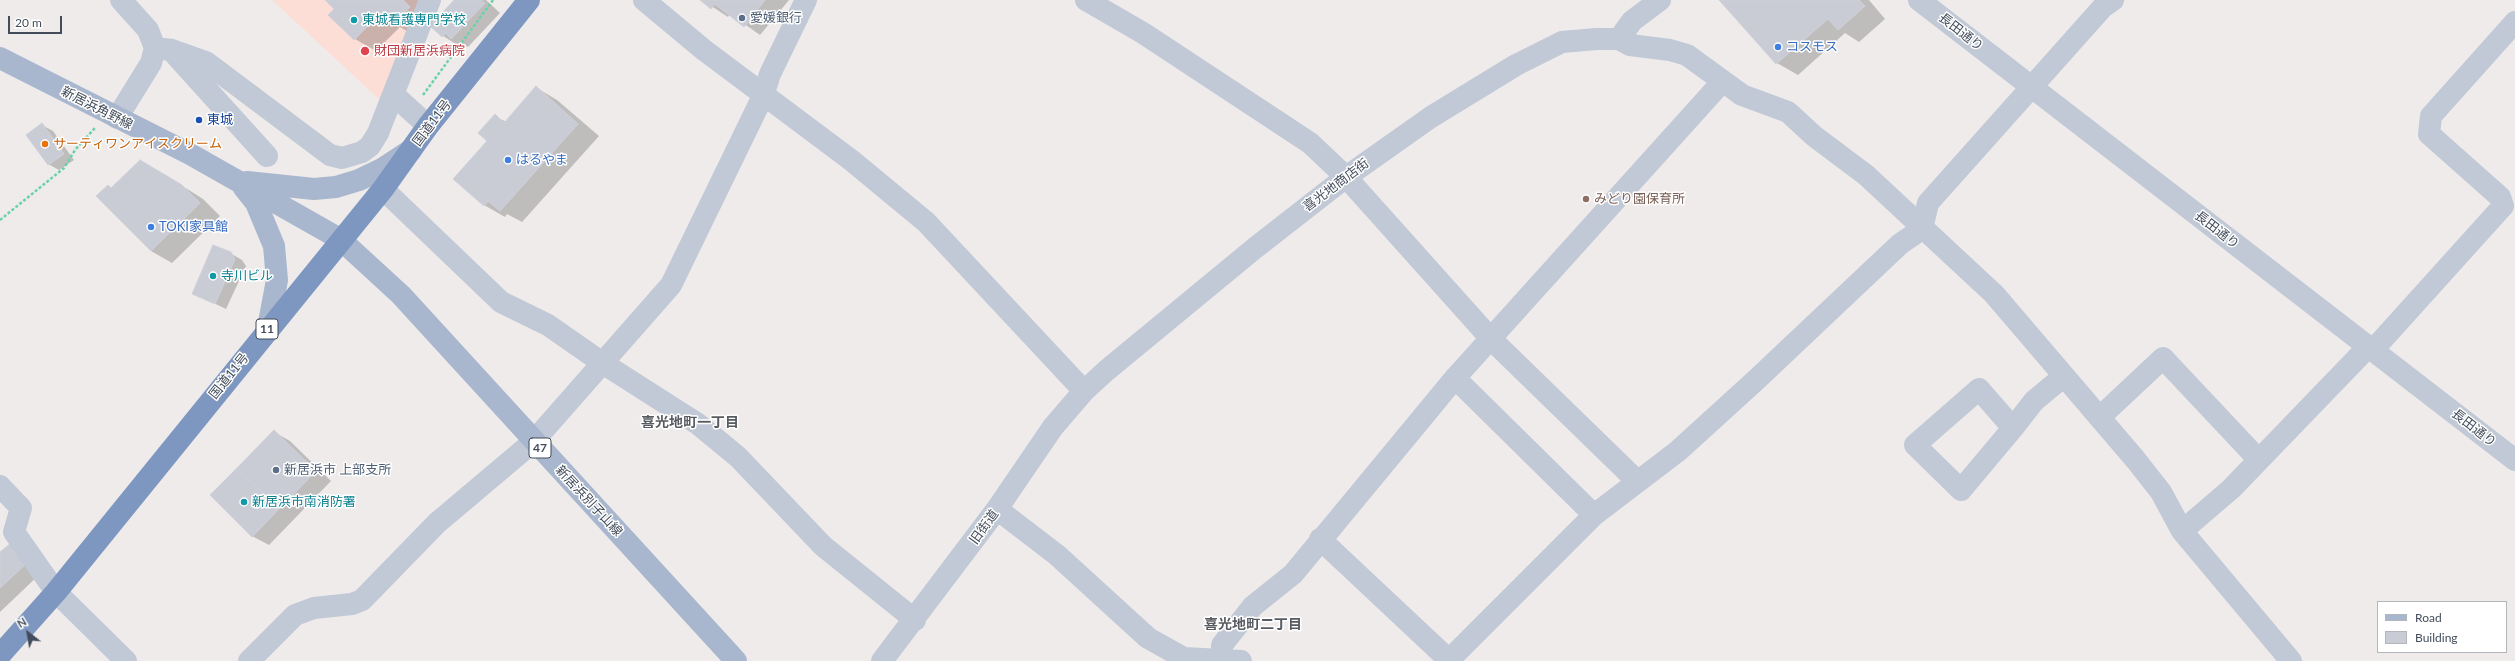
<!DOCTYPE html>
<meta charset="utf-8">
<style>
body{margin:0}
#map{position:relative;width:2515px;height:661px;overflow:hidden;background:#efebeb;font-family:Lato,sans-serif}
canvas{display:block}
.legend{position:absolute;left:2377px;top:601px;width:130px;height:52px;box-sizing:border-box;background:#fff;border:1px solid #b3b7bd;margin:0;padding:5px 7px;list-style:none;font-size:12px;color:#424c5a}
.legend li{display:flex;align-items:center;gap:8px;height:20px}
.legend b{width:20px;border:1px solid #b3b7bd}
.north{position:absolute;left:8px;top:613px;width:40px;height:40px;-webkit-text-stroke:3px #fff;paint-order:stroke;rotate:329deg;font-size:11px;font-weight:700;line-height:16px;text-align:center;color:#424c5a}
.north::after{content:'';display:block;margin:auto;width:14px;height:18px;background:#424c5a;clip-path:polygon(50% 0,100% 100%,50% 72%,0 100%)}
.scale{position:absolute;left:8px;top:16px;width:54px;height:18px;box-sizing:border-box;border:2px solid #424c5a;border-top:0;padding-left:5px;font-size:12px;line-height:14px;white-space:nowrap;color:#424c5a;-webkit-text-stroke:3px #fff;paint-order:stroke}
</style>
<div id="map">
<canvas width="2515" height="661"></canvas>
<ul class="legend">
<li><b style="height:5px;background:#a8b7ce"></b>Road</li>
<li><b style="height:11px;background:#c9ccd4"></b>Building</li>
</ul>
<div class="north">N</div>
<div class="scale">20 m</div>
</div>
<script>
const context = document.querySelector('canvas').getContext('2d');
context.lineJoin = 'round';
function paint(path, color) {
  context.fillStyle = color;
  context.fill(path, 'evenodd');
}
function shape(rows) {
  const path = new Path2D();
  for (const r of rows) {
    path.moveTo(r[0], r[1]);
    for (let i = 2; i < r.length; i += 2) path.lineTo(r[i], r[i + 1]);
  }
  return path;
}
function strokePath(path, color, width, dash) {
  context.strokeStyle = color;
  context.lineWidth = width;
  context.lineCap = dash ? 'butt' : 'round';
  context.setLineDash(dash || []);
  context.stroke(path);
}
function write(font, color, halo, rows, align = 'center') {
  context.font = font + ' Lato,"Noto Sans JP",sans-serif';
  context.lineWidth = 3;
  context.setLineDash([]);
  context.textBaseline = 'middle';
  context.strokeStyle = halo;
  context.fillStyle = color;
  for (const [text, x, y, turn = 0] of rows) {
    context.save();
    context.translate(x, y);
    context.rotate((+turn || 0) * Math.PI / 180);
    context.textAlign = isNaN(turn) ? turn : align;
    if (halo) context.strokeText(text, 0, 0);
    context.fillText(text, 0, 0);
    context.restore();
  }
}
const medical = shape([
 [272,0,425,0,382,102]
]);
const shadow = shape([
 [326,0,425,0,415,36,400,27,376,51,355,39,330,15,335,9],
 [456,0,486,0,500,13,468,47,461,43,459,46,443,36,431,26],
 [702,0,789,0,760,35,730,14,728,17],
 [1721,0,1869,0,1885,19,1859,42,1845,33,1798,75,1777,63],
 [537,88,557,100,599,136,522,222,507,214,505,217,484,205,488,141,495,116,506,122],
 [42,125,53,131,74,160,59,170,48,164],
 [162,173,203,199,220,216,172,263,151,251,108,186,112,189],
 [230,253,242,260,246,266,226,309,193,293],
 [274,432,290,441,331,481,269,545,252,536],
 [0,553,42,572,0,612]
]);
const building = shape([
 [325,0,403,0,410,7,393,25,381,13,354,40,328,15,334,9,325,0],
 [454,0,481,0,485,3,451,39,446,33,442,37,430,26,454,0],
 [700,0,765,0,744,27,715,4,711,9,700,0],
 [1719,0,1859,0,1865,6,1838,30,1828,19,1776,64,1719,0],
 [536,86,578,124,500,211,488,201,484,206,453,179,487,141,478,133,495,114,504,123,536,86],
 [42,123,64,154,48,165,26,135,42,123],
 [140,160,182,185,200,203,151,251,96,196,108,185,111,188,140,160],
 [213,245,231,252,235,259,215,304,192,294,213,245],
 [274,430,316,471,279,509,237,468,274,430],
 [237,468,279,509,252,537,210,495,237,468],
 [11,543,27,563,0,588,0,552,11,543]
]);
const path = shape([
 [423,95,493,0],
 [0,220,64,168,75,150,95,128]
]);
const minor = shape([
 [644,0,704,50,851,160,926,222,1084,391],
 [1086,0,1143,33,1310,143,1346,177,1492,340,1637,481],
 [1919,0,2515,460],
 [1619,39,1632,21,1660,0],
 [155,48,172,50,206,62,330,155,342,158,362,152,370,146,378,133,430,0],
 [172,51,267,156],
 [394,95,428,126],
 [117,118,151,63,155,48,148,30,121,0],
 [383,189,501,302,548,325,604,364,698,424,738,457,823,546,915,620],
 [2373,350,2503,206,2500,197,2429,134,2431,116,2515,22],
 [1455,378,1594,515],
 [2100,417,2163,358,2258,459],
 [2013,428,1979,389,1915,445,1961,490,2013,428,2034,401,2064,376],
 [0,486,21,508,14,532,56,592,126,661],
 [997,509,1057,555,1148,638,1184,658,1241,661],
 [2182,531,2231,489,2368,347],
 [1320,539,1449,660],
 [1222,658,1222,645,1253,606,1293,574,1455,378,1722,82],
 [249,661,295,615,314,608,352,604,362,600,437,523,533,442,671,285,763,96,770,74,806,0],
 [882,661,997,509,1053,427,1084,391,1107,370,1255,248,1346,177,1431,117,1516,65,1562,42,1596,39,1619,39,1630,45,1670,50,1687,55,1742,95,1788,112,1814,136,1866,175,1994,294,2135,459,2161,492,2182,531,2291,661],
 [1448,661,1594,515,1678,451,1756,380,1900,244,1922,229,1928,203,2103,7,2113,0]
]);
const major = shape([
 [0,58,190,154,340,239,401,295,736,661],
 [247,182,314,189,336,187,359,180,382,169,411,150],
 [244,188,256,203,274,246,277,280,268,328]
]);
const highway = shape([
 [0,655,56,592,383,189,428,126,529,0]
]);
const markers = [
 [742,18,4,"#5c6f8a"],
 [354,20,4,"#0f9aa8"],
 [1778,47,4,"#3f7fe0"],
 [365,51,5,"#e0444e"],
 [199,120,4,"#1a4fb4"],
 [45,144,4,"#e8710a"],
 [508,160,4,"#3f7fe0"],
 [1586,199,4,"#8d6e63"],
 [151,227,4,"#3f7fe0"],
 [213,276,4,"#0f9aa8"],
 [276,470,4,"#5c6f8a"],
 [244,502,4,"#0f9aa8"]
];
const shields = [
 [267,329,22],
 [540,448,22]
];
const shieldNames = [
 ["11",267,329],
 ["47",540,448]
];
const serviceNames = [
 ["愛媛銀行",750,18],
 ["新居浜市 上部支所",284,470]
];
const cultureNames = [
 ["東城看護専門学校",362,20],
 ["寺川ビル",221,276],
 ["新居浜市南消防署",252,502]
];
const streetNames = [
 ["長田通り",1961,32,38],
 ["新居浜角野線",97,108,27],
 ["国道11号",432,123,-53],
 ["喜光地商店街",1336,185,-37],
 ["長田通り",2217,230,38],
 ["国道11号",229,376,-51],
 ["長田通り",2474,428,38],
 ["新居浜別子山線",589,501,47],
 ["旧街道",984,527,-54]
];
const shopNames = [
 ["コスモス",1786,47],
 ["はるやま",516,160],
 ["TOKI家具館",159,227]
];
const healthNames = [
 ["財団新居浜病院",374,51]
];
const transitNames = [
 ["東城",207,120]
];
const foodNames = [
 ["サーティワンアイスクリーム",53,144]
];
const educationNames = [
 ["みどり園保育所",1594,199]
];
const neighbourhoodNames = [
 ["喜光地町一丁目",690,422],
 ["喜光地町二丁目",1253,624]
];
paint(medical, '#fdded7');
paint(shadow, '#0003');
paint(building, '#c9ccd4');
strokePath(building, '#cfd0d8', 1);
strokePath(path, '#69d2aa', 2.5, [3, 2]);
strokePath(minor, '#c0c9d5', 22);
strokePath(major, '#a8b7ce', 22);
strokePath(highway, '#7e97c0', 22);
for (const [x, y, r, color] of markers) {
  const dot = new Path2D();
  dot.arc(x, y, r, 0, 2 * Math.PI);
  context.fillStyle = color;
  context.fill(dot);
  strokePath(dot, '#fff', 1.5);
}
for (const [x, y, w] of shields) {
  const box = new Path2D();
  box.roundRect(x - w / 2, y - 10, w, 20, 3);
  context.fillStyle = '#fff';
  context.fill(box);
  strokePath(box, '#424c5a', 1);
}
write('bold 12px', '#424c5a', null, shieldNames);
write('13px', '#4e5e75', '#fff', serviceNames, 'left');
write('13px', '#0d838f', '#fff', cultureNames, 'left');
write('13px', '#424c5a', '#fff', streetNames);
write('13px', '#366cbe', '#fff', shopNames, 'left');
write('13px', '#be3a42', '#fff', healthNames, 'left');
write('13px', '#164399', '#fff', transitNames, 'left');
write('13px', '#c56008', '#fff', foodNames, 'left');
write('13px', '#785e54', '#fff', educationNames, 'left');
write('bold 14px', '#585b61', '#fff', neighbourhoodNames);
</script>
